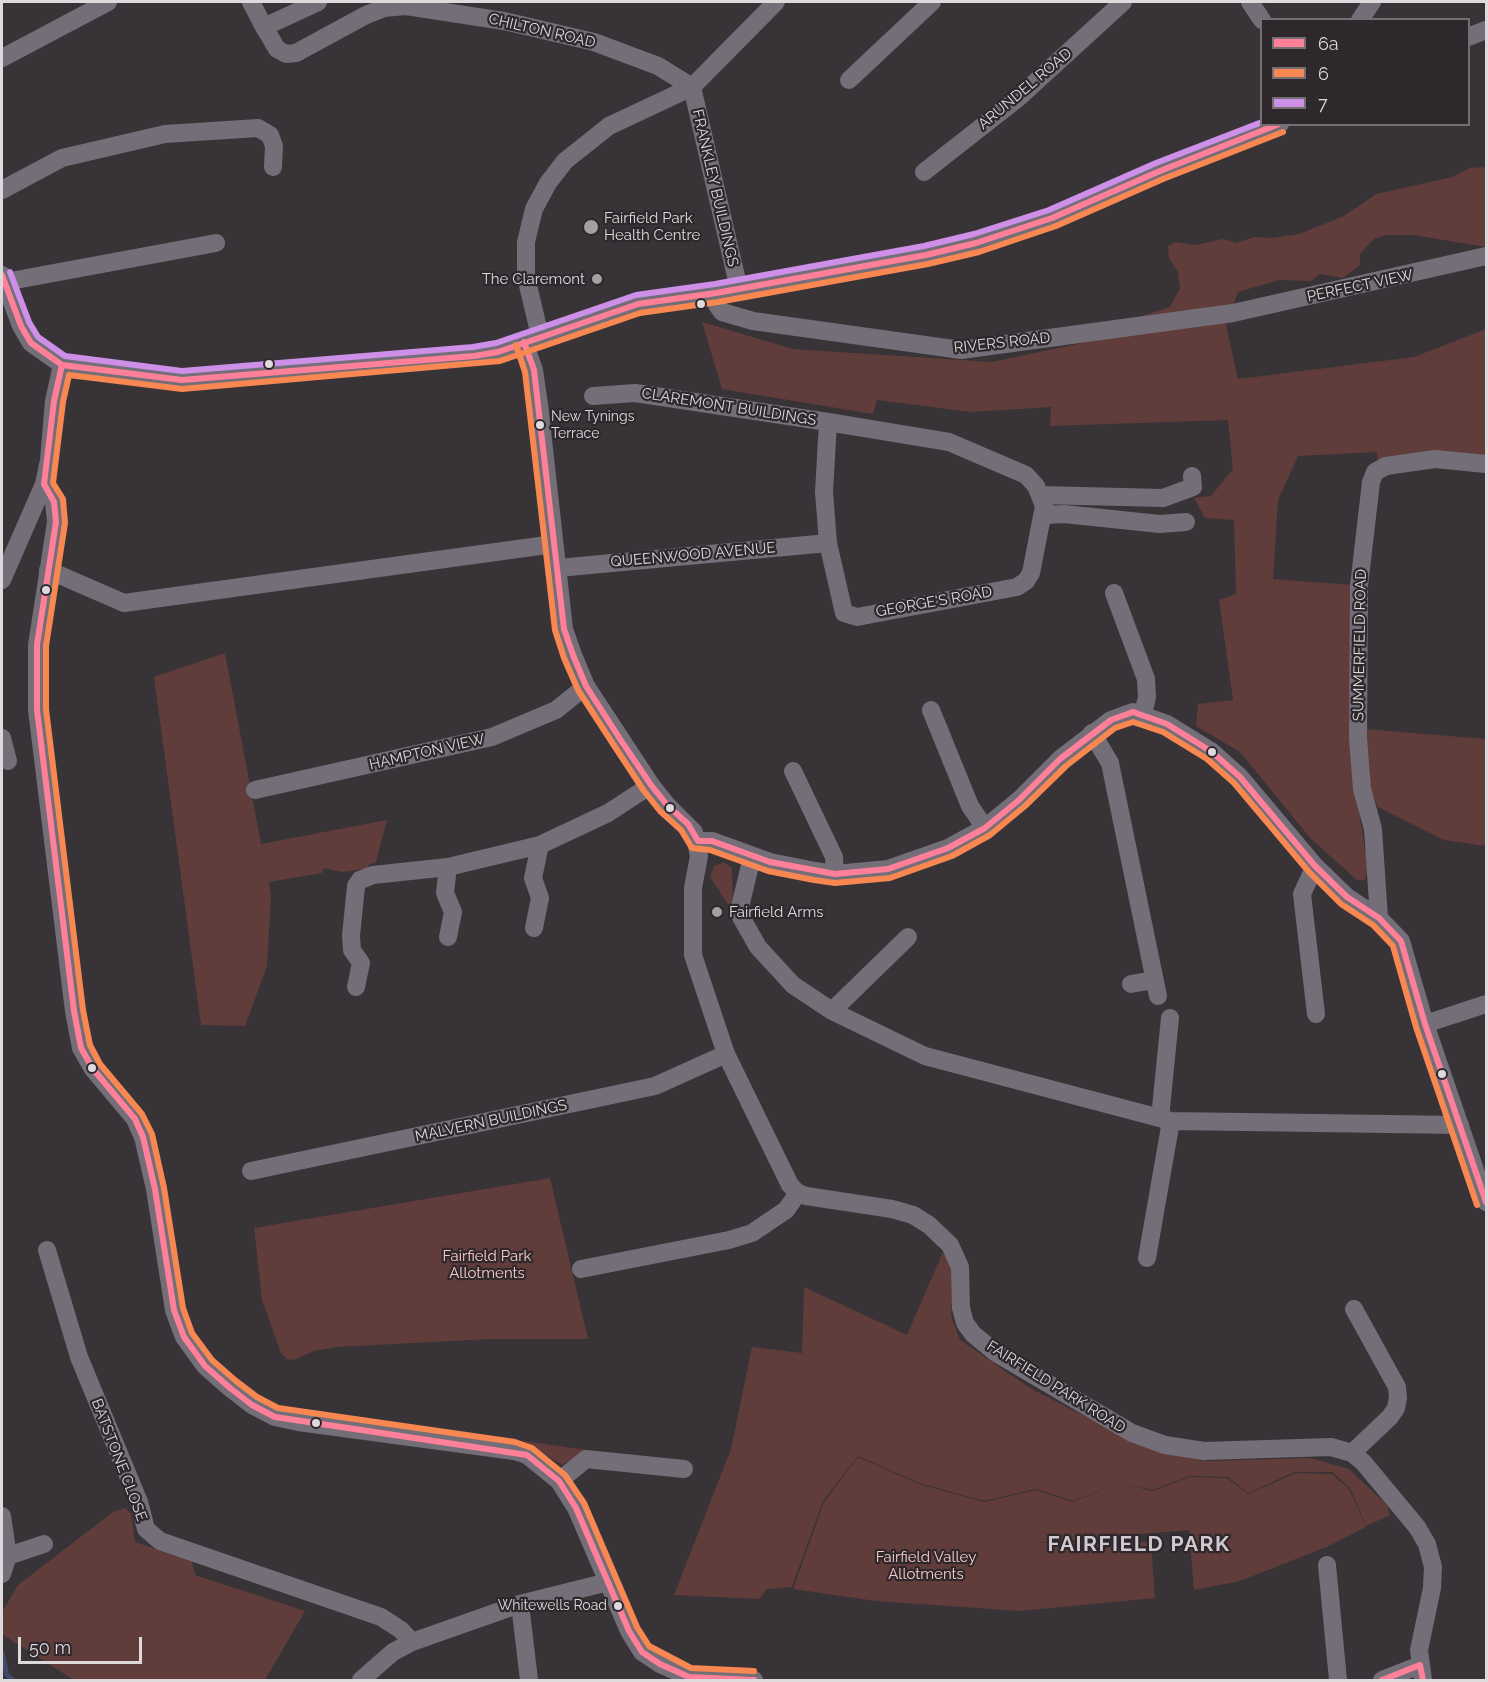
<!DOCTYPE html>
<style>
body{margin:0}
#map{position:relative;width:1488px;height:1682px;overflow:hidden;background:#373337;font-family:Raleway,sans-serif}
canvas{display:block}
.frame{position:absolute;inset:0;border:3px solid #ddd9dc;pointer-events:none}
.legend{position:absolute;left:1260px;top:18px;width:210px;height:108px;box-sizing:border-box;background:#2e282d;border:2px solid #746f73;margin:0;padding:8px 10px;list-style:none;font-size:18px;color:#ddd9dc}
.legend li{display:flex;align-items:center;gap:12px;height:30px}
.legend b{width:30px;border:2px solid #746f73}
.scale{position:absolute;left:18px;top:1637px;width:124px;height:27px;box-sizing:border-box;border:3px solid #ddd9dc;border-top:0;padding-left:8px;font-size:18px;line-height:21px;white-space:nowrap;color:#ddd9dc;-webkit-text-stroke:4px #2e282d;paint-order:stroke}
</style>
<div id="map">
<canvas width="1488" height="1682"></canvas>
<div class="frame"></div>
<ul class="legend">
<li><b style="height:8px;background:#ff8098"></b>6a</li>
<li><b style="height:8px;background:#f88751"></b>6</li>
<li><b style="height:8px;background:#ce8fe9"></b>7</li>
</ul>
<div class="scale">50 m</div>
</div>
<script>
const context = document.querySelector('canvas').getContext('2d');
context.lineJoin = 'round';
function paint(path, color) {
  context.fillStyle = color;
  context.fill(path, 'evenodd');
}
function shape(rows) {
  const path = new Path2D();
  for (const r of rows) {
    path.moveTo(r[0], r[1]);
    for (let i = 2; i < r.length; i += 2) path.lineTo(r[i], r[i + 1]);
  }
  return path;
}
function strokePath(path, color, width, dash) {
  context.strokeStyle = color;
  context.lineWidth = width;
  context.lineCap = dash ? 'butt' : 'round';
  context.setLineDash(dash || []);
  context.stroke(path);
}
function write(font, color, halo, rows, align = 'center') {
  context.font = font + ' Raleway,sans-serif';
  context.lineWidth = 4.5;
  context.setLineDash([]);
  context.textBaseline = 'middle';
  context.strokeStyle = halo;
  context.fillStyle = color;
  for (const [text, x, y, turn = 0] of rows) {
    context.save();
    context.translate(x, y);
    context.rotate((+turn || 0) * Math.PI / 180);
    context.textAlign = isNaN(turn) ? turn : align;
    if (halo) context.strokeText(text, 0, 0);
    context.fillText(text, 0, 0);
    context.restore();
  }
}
const green = shape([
 [1486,167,1486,247,1413,235,1386,235,1374,239,1360,254,1360,265,1343,278,1320,274,1311,281,1279,280,1238,292,1226,325,1238,379,1414,357,1486,329,1486,457,1378,463,1377,452,1298,456,1278,500,1273,579,1353,585,1353,772,1368,870,1365,880,1357,880,1311,839,1240,752,1196,726,1198,704,1233,700,1219,600,1236,594,1234,520,1205,518,1194,498,1211,496,1233,469,1228,420,1050,426,1051,407,971,412,877,400,873,414,722,389,702,322,793,349,992,362,1082,343,1098,330,1170,307,1180,288,1178,272,1169,258,1168,246,1175,242,1196,245,1222,239,1237,243,1254,237,1272,238,1299,234,1344,216,1376,194,1452,177,1470,168],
 [225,653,261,844,387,820,376,862,368,865,368,869,342,872,324,868,322,873,269,882,271,897,267,966,245,1026,201,1025,154,677],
 [1364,729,1486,739,1486,846,1444,840,1378,807,1367,783],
 [724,862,732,868,733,904,731,909,710,877,714,866],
 [550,1178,588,1339,491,1339,337,1347,314,1351,294,1360,287,1359,281,1353,262,1300,254,1228],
 [943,1252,954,1273,951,1316,960,1340,1030,1388,1129,1439,1207,1461,1310,1458,1349,1469,1387,1505,1390,1515,1366,1526,1350,1488,1332,1472,1295,1472,1248,1493,1228,1477,1191,1476,1152,1490,1121,1483,1152,1491,1191,1477,1227,1478,1248,1494,1296,1473,1332,1474,1349,1489,1366,1527,1329,1546,1240,1581,1194,1590,1189,1530,1035,1543,1151,1542,1155,1598,1020,1611,876,1601,793,1589,824,1502,858,1457,919,1484,984,1502,1036,1490,1073,1502,1119,1483,1073,1501,1036,1489,984,1501,919,1483,858,1456,823,1501,792,1587,767,1589,759,1599,674,1595,731,1449,752,1347,802,1353,804,1287,907,1335],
 [524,1441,587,1450,562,1465],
 [125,1508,131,1514,135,1542,192,1561,195,1575,305,1611,265,1680,74,1680,3,1635,2,1612,18,1585,113,1512]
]);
const stream = shape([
 [2,1653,7,1675,13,1680]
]);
const street = shape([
 [251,2,264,27,318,2],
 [1250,2,1262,20],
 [1360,20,1372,2],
 [264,27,277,49,286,54,296,53,366,15,384,8,406,6,504,21,594,42,658,66,692,87],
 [1468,37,1486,30],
 [2,58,108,2],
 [849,80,932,2],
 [692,87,739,289],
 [924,172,1017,99,1123,2],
 [2,190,62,158,165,134,258,128,270,135,274,146,273,167],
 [2,275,21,326,31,343,62,365,182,380,474,356,498,352,638,304,716,293,926,255,976,243,1052,218,1160,171,1280,124],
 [5,282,216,243],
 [716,293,717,305,722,312,753,321,961,350,1233,313,1486,256],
 [540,336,526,277,526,242,534,209,548,183,565,161,609,126,692,87,776,2],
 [524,342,534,370,539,404,564,629,573,655,586,686,651,785,667,805,694,832,699,856,693,888,693,955,726,1054,790,1185,798,1193,806,1196,892,1209,913,1215,929,1225,950,1245,960,1267,961,1308,965,1323,973,1334,996,1353,1132,1433,1165,1445,1204,1451,1331,1447,1352,1453,1363,1462,1417,1527,1427,1544,1433,1567,1432,1588,1419,1650,1423,1680],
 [62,365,54,401,49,460,44,484,54,502,56,522,37,645,37,710,74,1011,81,1048,93,1069,135,1119,143,1137,155,1189,174,1310,184,1337,205,1366,230,1388,252,1405,275,1417,298,1422,514,1451,527,1455,559,1481,576,1508,629,1631,642,1652,660,1664,689,1677,754,1680],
 [593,396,635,393,828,422],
 [828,422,949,442,1026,475,1036,486,1044,506,1031,573,1026,581,1017,587,857,617,844,613,828,543,824,492,828,422],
 [1040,495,1163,498,1193,487,1192,476],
 [1044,515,1064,514,1160,524,1186,522],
 [558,568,828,543],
 [48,570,124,603,554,544],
 [2,580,44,484],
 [1114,593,1146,679,1147,697,1143,714],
 [931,710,970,806,985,828],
 [1092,733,1110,763,1158,996],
 [2,738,8,761],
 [793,771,834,857,835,874],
 [255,790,492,737,556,710,586,686],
 [698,841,712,841,770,862,815,871,835,874,888,869,948,848,985,828,1019,800,1060,759,1111,720,1133,712,1167,724,1212,752,1240,777,1315,866,1347,897,1379,918,1401,941,1425,1024,1486,1202],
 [752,857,740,907,741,917,758,947,793,985,832,1011,925,1056,1171,1121,1460,1125],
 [1315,866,1302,894,1316,1014],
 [1379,918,1373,829,1362,789,1358,738,1359,586,1371,482,1375,472,1386,466,1435,459,1486,464],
 [534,928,540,898,533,878,540,845],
 [448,937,453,912,445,893,448,867],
 [1131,984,1154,980],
 [356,987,361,963,352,950,351,936,356,886,360,880,373,875,448,867,540,845,608,813,651,785],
 [832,1011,908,937],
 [1425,1024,1486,1004],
 [1160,1118,1170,1018],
 [251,1171,655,1086,726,1054],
 [47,1250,79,1357,139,1502,146,1529,160,1541,381,1617,401,1630,412,1642],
 [1147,1258,1171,1121],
 [581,1269,729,1240,752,1233,786,1210,798,1193],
 [1352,1453,1390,1417,1396,1408,1398,1398,1397,1387,1354,1309],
 [559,1481,586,1459,684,1469],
 [2,1516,8,1556,2,1574],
 [8,1556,44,1544],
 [1327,1565,1338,1680],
 [520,1604,529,1680],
 [361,1680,393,1652,412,1642,520,1604,608,1582],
 [1382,1680,1420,1665]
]);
const bus1 = shape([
 [2,275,21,326,31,343,62,365,182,380,474,356,498,352,638,304,716,293,926,255,976,243,1052,218,1160,171,1279,124],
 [524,342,534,370,564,629,573,655,586,686,622,742,651,785,667,805,688,824,698,841,712,841,770,862,835,874,888,869,948,848,985,828,1019,800,1060,759,1111,720,1133,712,1167,724,1212,752,1240,777,1315,866,1347,897,1379,918,1401,941,1425,1024,1486,1202],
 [62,365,54,401,44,484,54,502,56,522,37,645,37,710,74,1011,81,1048,93,1069,135,1119,143,1137,155,1189,174,1310,184,1337,205,1366,230,1388,252,1405,275,1417,527,1455,559,1481,576,1508,629,1631,642,1652,660,1664,689,1677,754,1680],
 [1382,1680,1420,1665,1423,1680]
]);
const bus2 = shape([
 [516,345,525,372,555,630,564,658,578,690,615,747,644,791,660,811,681,830,692,848,710,850,768,871,814,880,835,883,890,878,952,856,990,835,1025,806,1066,766,1115,728,1133,722,1163,732,1207,759,1234,783,1309,872,1341,904,1373,925,1393,946,1416,1027,1477,1205],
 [754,1671,691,1668,649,1646,637,1627,584,1503,565,1475,532,1448,515,1442,278,1408,257,1397,236,1381,212,1360,192,1333,183,1308,164,1188,152,1134,142,1114,100,1064,90,1045,83,1010,46,709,46,646,65,523,63,499,53,483,63,402,69,375,182,389,500,361,640,313,718,302,928,264,979,252,1056,226,1163,179,1283,132]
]);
const bus3 = shape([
 [10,272,29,322,38,337,65,356,182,371,473,347,496,343,636,295,715,284,924,246,974,234,1049,210,1156,163,1262,122]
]);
const markers = [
 [591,227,8,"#a39fa2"],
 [597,279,6,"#a39fa2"],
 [701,304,5,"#ddd9dc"],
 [269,364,5,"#ddd9dc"],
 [540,425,5,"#ddd9dc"],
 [46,590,5,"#ddd9dc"],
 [1212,752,5,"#ddd9dc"],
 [670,808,5,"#ddd9dc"],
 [717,912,6,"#a39fa2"],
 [92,1068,5,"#ddd9dc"],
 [1442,1074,5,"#ddd9dc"],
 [316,1423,5,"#ddd9dc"],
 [618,1606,5,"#ddd9dc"]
];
const busNames = [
 ["New Tynings",551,417],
 ["Terrace",551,434],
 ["Whitewells Road",607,1606,"right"]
];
const streetNames = [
 ["CHILTON ROAD",542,31,13],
 ["ARUNDEL ROAD",1025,89,-40],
 ["FRANKLEY BUILDINGS",715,188,77],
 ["PERFECT VIEW",1360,286,-12],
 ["RIVERS ROAD",1002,343,-6],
 ["CLAREMONT BUILDINGS",729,407,9],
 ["QUEENWOOD AVENUE",693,555,-5],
 ["GEORGE'S ROAD",934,602,-10],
 ["SUMMERFIELD ROAD",1360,645,-89],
 ["HAMPTON VIEW",427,752,-13],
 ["MALVERN BUILDINGS",491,1121,-12],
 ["FAIRFIELD PARK ROAD",1056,1387,32],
 ["BATSTONE CLOSE",119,1460,69]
];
const poiNames = [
 ["Fairfield Park",604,218],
 ["Health Centre",604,235],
 ["The Claremont",585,279,"right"],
 ["Fairfield Arms",729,912]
];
const parkNames = [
 ["Fairfield Park",487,1256],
 ["Allotments",487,1273],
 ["Fairfield Valley",926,1557],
 ["Allotments",926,1574]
];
const districtNames = [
 ["FAIRFIELD PARK",1139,1545]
];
paint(green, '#603d3a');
strokePath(stream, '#414969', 5);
strokePath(street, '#736e78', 18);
strokePath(bus1, '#ff8098', 6);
strokePath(bus2, '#f88751', 6);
strokePath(bus3, '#ce8fe9', 6);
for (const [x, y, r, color] of markers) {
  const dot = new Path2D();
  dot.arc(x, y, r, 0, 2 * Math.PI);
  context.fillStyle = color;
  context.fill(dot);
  strokePath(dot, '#2e282d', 2);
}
write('14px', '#ddd9dc', '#2e282d', busNames, 'left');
write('15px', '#ddd9dc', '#2e282d', streetNames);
write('15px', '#ddd9dc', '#2e282d', poiNames, 'left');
write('15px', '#f9cac4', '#2e282d', parkNames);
context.letterSpacing = '1.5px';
write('bold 21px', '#d1c9d0', '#2e282d', districtNames);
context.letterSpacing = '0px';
</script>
